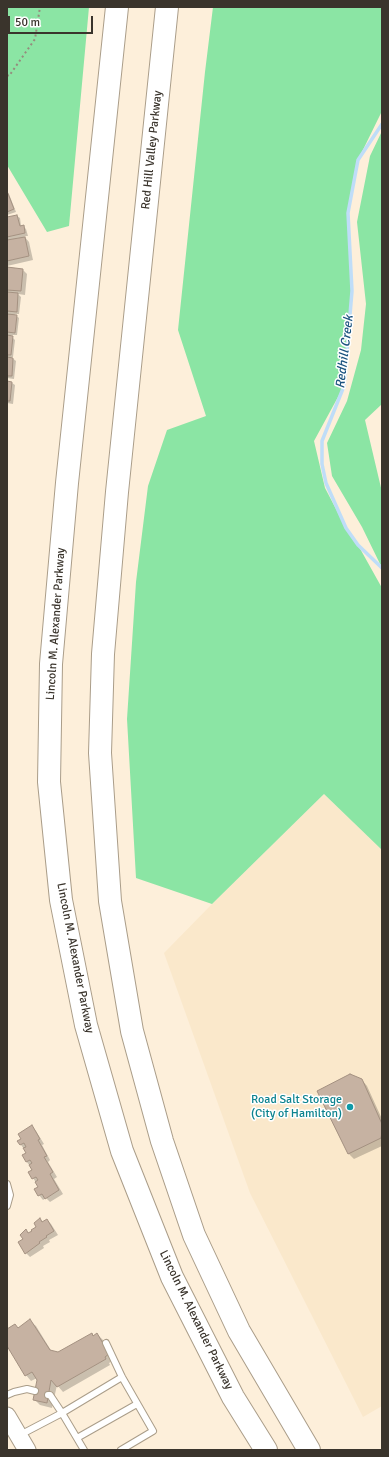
<!DOCTYPE html>
<style>
body{margin:0}
#map{position:relative;width:389px;height:1457px;overflow:hidden;background:#fdefda;font-family:Signika,sans-serif}
canvas{display:block}
.frame{position:absolute;inset:0;border:8px solid #3a342c;pointer-events:none}
.scale{position:absolute;left:8px;top:16px;width:85px;height:18px;box-sizing:border-box;border:2px solid #3a342c;border-top:0;padding-left:5px;font-size:12px;line-height:14px;white-space:nowrap;color:#3a342c;-webkit-text-stroke:3px #fff;paint-order:stroke}
</style>
<div id="map">
<canvas width="389" height="1457"></canvas>
<div class="frame"></div>
<div class="scale">50 m</div>
</div>
<script>
const context = document.querySelector('canvas').getContext('2d');
context.lineJoin = 'round';
function paint(path, color) {
  context.fillStyle = color;
  context.fill(path, 'evenodd');
}
function shape(rows) {
  const path = new Path2D();
  for (const r of rows) {
    path.moveTo(r[0], r[1]);
    for (let i = 2; i < r.length; i += 2) path.lineTo(r[i], r[i + 1]);
  }
  return path;
}
function strokePath(path, color, width, dash) {
  context.strokeStyle = color;
  context.lineWidth = width;
  context.lineCap = dash ? 'butt' : 'round';
  context.setLineDash(dash || []);
  context.stroke(path);
}
function write(font, color, halo, rows, align = 'center') {
  context.font = font + ' Signika,sans-serif';
  context.lineWidth = 3;
  context.setLineDash([]);
  context.textBaseline = 'middle';
  context.strokeStyle = halo;
  context.fillStyle = color;
  for (const [text, x, y, turn = 0] of rows) {
    context.save();
    context.translate(x, y);
    context.rotate((+turn || 0) * Math.PI / 180);
    context.textAlign = isNaN(turn) ? turn : align;
    if (halo) context.strokeText(text, 0, 0);
    context.fillText(text, 0, 0);
    context.restore();
  }
}
const built = shape([
 [324,794,382,850,382,1406,363,1417,250,1193,164,953,212,904]
]);
const green = shape([
 [7,7,89,7,69,226,47,232,7,165],
 [213,7,382,7,382,111,358,160,348,213,352,291,344,386,314,441,325,488,346,528,358,545,382,588,382,850,324,794,212,904,136,878,127,719,136,582,148,486,167,430,206,416,178,330,205,72],
 [382,131,382,404,365,420,382,492,382,568,362,527,332,476,327,443,347,401,361,350,366,304,357,222,370,156]
]);
const shadow = shape([
 [7,192,9,194,16,212,7,215],
 [17,216,20,218,21,226,23,226,26,229,28,236,24,236,29,242,33,260,7,266,7,218],
 [7,268,23,270,27,274,25,295,18,294,21,297,19,314,14,314,19,318,17,335,10,335,15,340,13,357,11,357,16,361,14,379,7,378],
 [7,382,12,383,15,385,13,404,7,403],
 [362,1080,367,1086,382,1119,382,1146,354,1159,349,1154,318,1091],
 [32,1127,36,1131,44,1144,42,1145,50,1160,48,1162,57,1177,54,1179,63,1194,50,1202,46,1198,43,1200,39,1195,39,1187,33,1178,33,1170,26,1161,27,1153,21,1145,23,1139],
 [40,1219,43,1222,47,1220,51,1224,58,1235,49,1240,50,1242,43,1246,44,1248,30,1257,26,1253,24,1239,26,1231,29,1234,37,1227],
 [30,1321,36,1326,52,1352,58,1353,91,1334,94,1336,97,1334,103,1340,114,1360,109,1363,110,1365,63,1392,57,1385,52,1408,40,1405,34,1399,38,1380,37,1378,31,1381,26,1375,7,1344,7,1330,18,1328]
]);
const stream = shape([
 [382,124,358,160,348,213,352,291,344,386,322,441,322,464,326,483,346,528,358,545,382,568]
]);
const building = shape([
 [7,191,14,209,7,212,7,191],
 [17,215,20,226,24,225,25,233,7,237,7,217,17,215],
 [25,237,29,256,7,261,7,240,25,237],
 [7,267,23,269,21,291,7,290,7,267],
 [7,292,18,293,17,312,7,311,7,292],
 [7,314,17,315,15,333,7,332,7,314],
 [7,335,13,336,11,355,7,355,7,335],
 [7,357,13,358,12,376,7,376,7,357],
 [7,381,12,382,10,401,7,401,7,381],
 [350,1074,362,1079,382,1124,382,1132,381,1138,348,1154,317,1091,350,1074],
 [32,1125,40,1139,38,1140,47,1156,44,1157,53,1172,50,1174,59,1190,45,1199,42,1194,38,1196,34,1189,38,1187,35,1182,38,1180,36,1177,32,1179,28,1172,32,1170,29,1165,32,1163,30,1160,26,1162,22,1155,26,1153,23,1148,26,1147,24,1143,20,1145,17,1141,21,1139,18,1134,32,1125],
 [40,1218,42,1222,47,1219,54,1231,46,1236,47,1237,39,1242,40,1243,25,1254,18,1242,23,1239,20,1235,26,1229,28,1233,32,1231,31,1230,36,1227,34,1223,40,1218],
 [30,1319,50,1350,58,1352,92,1333,93,1336,97,1333,109,1354,105,1357,106,1359,57,1387,51,1380,47,1403,33,1400,37,1380,32,1372,25,1376,7,1346,7,1329,15,1324,18,1328,30,1319]
]);
const path = shape([
 [7,75,9,76,35,39,40,7]
]);
const lane = shape([
 [7,1184,10,1195,7,1206],
 [106,1343,122,1377,153,1431,121,1450],
 [7,1395,14,1392,27,1389,35,1391],
 [48,1395,50,1395,62,1413,122,1377],
 [20,1435,62,1413,84,1450],
 [77,1438,137,1404]
]);
const secondary = shape([
 [7,1416,27,1450]
]);
const highway = shape([
 [117,7,67,483,51,664,49,782,61,900,86,1025,122,1151,172,1277,233,1397,266,1450],
 [167,7,117,492,103,654,100,753,110,901,132,1031,162,1141,194,1235,239,1331,309,1450]
]);
const markers = [
 [350,1107,4,"#0f9aa8"]
];
const streetNames = [
 ["Red Hill Valley Parkway",152,150,-84],
 ["Lincoln M. Alexander Parkway",56,624,-86],
 ["Lincoln M. Alexander Parkway",75,958,79],
 ["Lincoln M. Alexander Parkway",196,1320,64]
];
const cultureNames = [
 ["Road Salt Storage",342,1100],
 ["(City of Hamilton)",342,1114]
];
const waterNames = [
 ["Redhill Creek",345,352,-83]
];
paint(built, '#fae8cb');
paint(green, '#8be5a4');
paint(shadow, '#0003');
strokePath(stream, '#bfddf8', 3.5);
paint(building, '#c6b2a2');
strokePath(building, '#a49181', 1);
strokePath(lane, '#aa9d89', 8);
strokePath(secondary, '#aa9d89', 19);
strokePath(highway, '#aa9d89', 24);
strokePath(path, '#958c7d', 2, [2, 3]);
strokePath(lane, '#fff', 6);
strokePath(secondary, '#fff', 17);
strokePath(highway, '#fff', 22);
for (const [x, y, r, color] of markers) {
  const dot = new Path2D();
  dot.arc(x, y, r, 0, 2 * Math.PI);
  context.fillStyle = color;
  context.fill(dot);
  strokePath(dot, '#fff', 1.5);
}
write('12px', '#3a342c', '#fff', streetNames);
write('12px', '#0d838f', '#fff', cultureNames, 'right');
write('italic 13px', '#1b537f', '#fff', waterNames);
</script>
